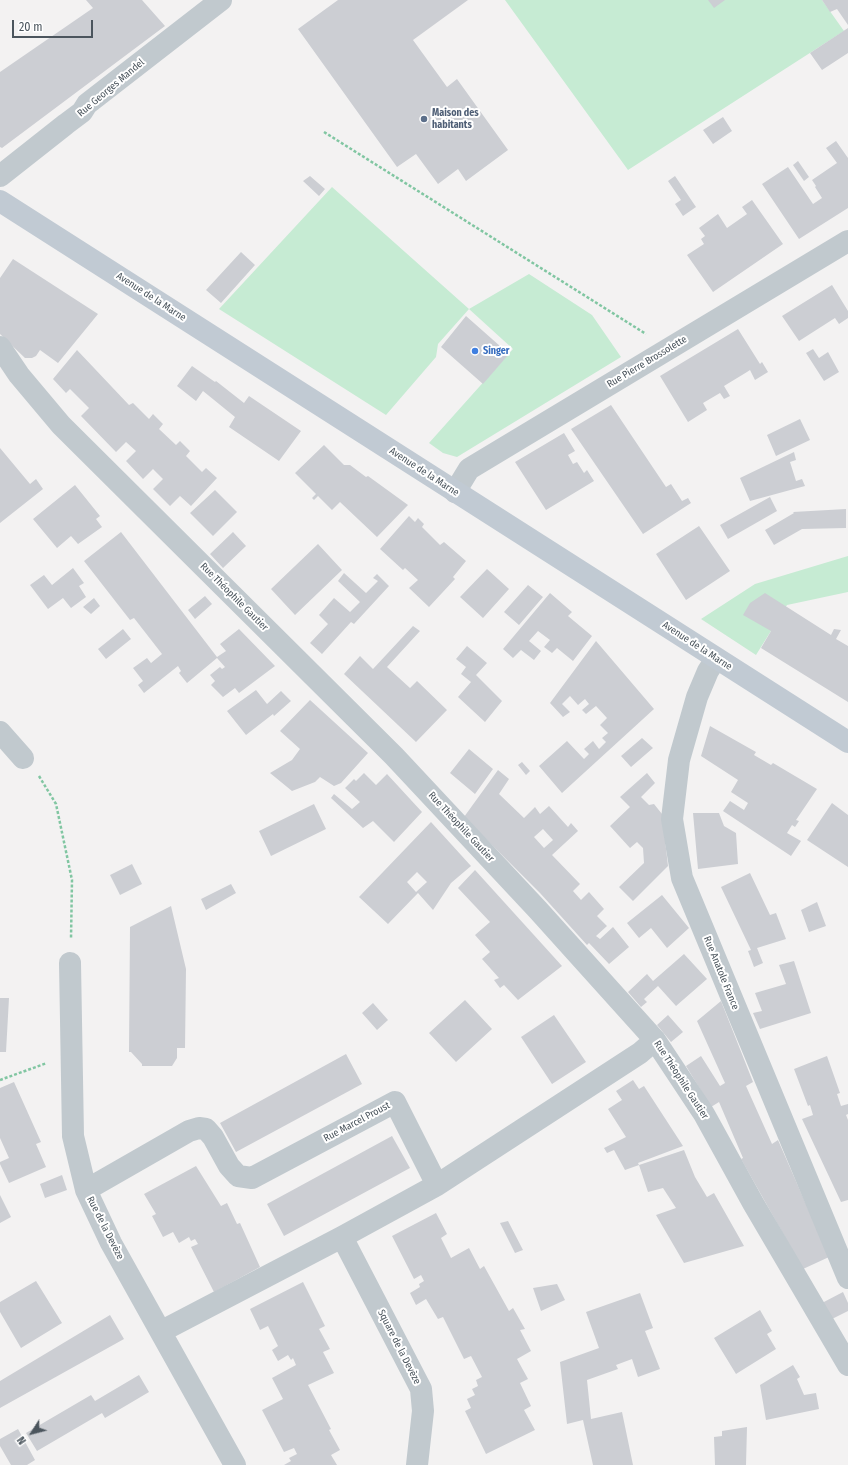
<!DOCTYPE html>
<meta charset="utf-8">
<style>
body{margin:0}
#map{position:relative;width:848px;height:1465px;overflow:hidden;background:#f3f2f2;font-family:"Fira Sans Condensed",sans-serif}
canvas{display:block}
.north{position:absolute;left:12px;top:1413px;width:40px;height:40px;-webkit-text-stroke:3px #fff;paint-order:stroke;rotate:234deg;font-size:11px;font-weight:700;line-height:16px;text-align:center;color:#4b555d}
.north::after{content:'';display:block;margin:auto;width:14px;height:18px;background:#4b555d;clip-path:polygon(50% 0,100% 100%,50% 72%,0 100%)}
.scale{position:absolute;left:12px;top:20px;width:81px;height:18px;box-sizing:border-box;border:2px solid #4b555d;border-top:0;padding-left:5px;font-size:12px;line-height:14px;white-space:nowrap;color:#4b555d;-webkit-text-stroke:3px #fff;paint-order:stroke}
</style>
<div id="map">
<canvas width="848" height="1465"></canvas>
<div class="north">N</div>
<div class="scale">20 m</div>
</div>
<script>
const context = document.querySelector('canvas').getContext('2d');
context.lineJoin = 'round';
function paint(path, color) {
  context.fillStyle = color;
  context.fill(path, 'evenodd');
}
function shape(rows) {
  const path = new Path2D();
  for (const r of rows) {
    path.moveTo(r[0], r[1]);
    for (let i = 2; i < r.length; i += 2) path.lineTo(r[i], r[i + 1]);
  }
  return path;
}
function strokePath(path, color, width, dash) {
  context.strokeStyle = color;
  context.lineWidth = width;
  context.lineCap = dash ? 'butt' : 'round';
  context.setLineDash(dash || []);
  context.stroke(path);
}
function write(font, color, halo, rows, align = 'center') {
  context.font = font + ' "Fira Sans Condensed",sans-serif';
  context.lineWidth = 4;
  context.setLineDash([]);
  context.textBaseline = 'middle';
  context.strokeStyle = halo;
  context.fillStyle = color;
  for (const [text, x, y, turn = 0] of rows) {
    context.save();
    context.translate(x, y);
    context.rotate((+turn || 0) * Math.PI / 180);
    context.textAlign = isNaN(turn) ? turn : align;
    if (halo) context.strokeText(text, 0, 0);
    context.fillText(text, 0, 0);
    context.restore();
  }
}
const green = shape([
 [505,0,822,0,844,31,628,170],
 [332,187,469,309,529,274,592,315,621,357,457,457,443,453,429,443,513,349,469,309,438,344,436,357,386,415,219,309],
 [848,556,848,592,787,605,756,655,701,619,755,584]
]);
const building = shape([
 [86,0,142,0,165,26,2,148,0,147,0,72,93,8],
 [338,0,468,0,413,40,447,87,457,79,508,150,466,181,458,169,438,184,416,154,397,167,298,29],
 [708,0,725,0,714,8],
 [822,0,848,0,848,25,837,9,830,12],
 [848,28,848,53,822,70,810,53],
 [723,117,732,131,713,144,703,130],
 [836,141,848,158,848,208,799,239,762,184,788,167,813,204,822,198,815,187,816,186,812,180,837,163,826,148],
 [798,161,809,177,804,181,793,165],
 [310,176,325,189,319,196,303,181],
 [675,176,696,207,683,216,675,204,681,200,668,181],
 [752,200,783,244,713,292,687,255,704,244,701,239,705,236,699,228,718,214,727,228,747,214,742,207],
 [241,252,255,265,221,303,206,290],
 [13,259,98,314,58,363,40,350,36,356,32,358,25,358,0,334,0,278],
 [832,285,848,311,848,318,839,324,835,318,799,341,782,316],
 [466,316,509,354,483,384,441,347],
 [738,329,760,364,762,362,768,372,755,380,750,370,747,372,724,386,730,396,724,399,720,393,703,403,707,410,688,422,660,376],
 [813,349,819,358,828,352,839,372,824,381,806,353],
 [77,350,129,405,133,403,149,419,153,414,163,424,159,429,176,445,180,441,190,451,186,456,202,472,206,468,217,478,191,506,180,496,170,506,153,489,163,479,153,469,143,479,126,461,136,451,126,442,116,452,81,416,89,408,70,389,66,393,53,379],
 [192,366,215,382,216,381,244,403,249,396,301,431,279,461,229,427,235,417,203,391,196,401,177,386],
 [611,405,666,487,671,484,682,501,688,498,691,503,643,534,571,429],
 [800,419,810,440,776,456,767,435],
 [564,433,575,451,568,455,573,464,577,462,584,473,587,470,594,481,546,510,515,462],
 [324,445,344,465,350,465,366,477,368,476,408,505,377,537,340,502,332,510,318,496,314,500,312,498,316,494,295,473],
 [0,448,30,484,36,479,43,489,0,523],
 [794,452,796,460,790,462,796,481,802,479,805,486,750,501,740,478],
 [75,485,100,516,96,519,102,527,78,544,71,536,57,548,33,519],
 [215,490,237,512,213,536,190,513],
 [770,497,777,511,728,539,720,525],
 [846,509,846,528,802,529,774,545,765,530,794,513,793,512],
 [409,516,415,522,418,518,424,524,422,527,440,545,444,542,466,561,453,577,455,579,429,607,409,588,418,580,405,568,403,570,380,549],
 [699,526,730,571,686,600,656,554],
 [121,532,217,657,226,651,220,644,239,629,275,666,239,693,235,688,223,697,211,685,215,681,210,675,220,667,222,669,225,667,217,658,187,683,179,673,181,671,178,666,144,693,138,685,143,681,133,668,147,658,151,663,162,654,134,618,130,620,84,561],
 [233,532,246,546,223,568,210,554],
 [318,544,342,570,295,615,271,589],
 [73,568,84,583,79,586,86,597,71,608,63,598,48,609,30,585,44,575,52,585],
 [487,569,509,589,483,618,460,597],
 [344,573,366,593,378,581,373,578,377,574,389,586,354,624,351,622,322,654,310,643,328,624,319,615,334,598,350,612,360,602,338,581],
 [528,585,543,597,519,625,504,612],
 [550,593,572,612,568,616,592,636,573,661,557,648,552,653,544,647,550,640,538,631,529,641,541,651,534,660,521,650,513,658,503,649],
 [765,593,831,635,834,629,841,630,836,639,848,646,848,702,761,648,771,631,743,615,750,603],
 [205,596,212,604,195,619,188,610],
 [94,598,100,606,91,614,83,607],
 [413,626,420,631,387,667,410,688,417,681,447,710,416,742,344,674,360,656,373,669],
 [123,629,131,639,106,659,98,649],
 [596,641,654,709,562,793,539,766,567,741,584,759,589,754,584,749,593,741,599,749,606,742,602,738,608,733,600,725,607,718,596,706,586,714,582,710,589,704,585,699,578,705,570,696,562,704,570,712,563,717,550,703],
 [467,646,487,663,476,675,502,701,485,722,458,697,471,682,461,674,466,667,456,659],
 [256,690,267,704,281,691,291,701,274,716,273,714,246,735,227,711],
 [310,700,368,753,341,783,334,786,320,777,315,782,292,791,270,773,292,760,300,749,280,731],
 [710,726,756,752,754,755,771,765,773,763,817,789,796,820,799,821,795,827,792,825,787,833,801,841,791,856,723,811,730,801,744,810,748,803,731,792,738,780,701,756],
 [642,738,653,748,631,767,621,756],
 [469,749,493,769,475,794,450,773],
 [522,762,530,771,526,775,518,765],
 [498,770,509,779,499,794,524,818,535,807,540,814,549,806,568,827,571,823,578,831,552,855,580,884,573,891,581,900,589,892,604,909,597,916,607,926,596,936,600,939,613,927,629,947,609,964,589,943,587,945,540,893,464,817],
 [543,829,553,840,544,848,534,837],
 [364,773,376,785,387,774,422,812,394,842,373,821,363,828,331,798,334,794,352,809,360,802,345,788,354,779,356,781],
 [647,773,655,783,641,797,649,805,654,804,662,814,668,866,633,901,619,887,644,863,643,848,637,842,630,848,610,826,630,807,620,797],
 [832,803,848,815,848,867,807,840],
 [314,804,326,829,271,856,259,831],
 [693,813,719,813,724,826,736,833,738,864,698,869],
 [431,822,471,866,451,883,433,910,418,893,388,924,359,897],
 [417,872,427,882,416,892,407,882],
 [132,864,142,884,120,895,110,875],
 [475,870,562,966,518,1000,504,985,500,988,494,980,499,978,482,959,490,952,475,935,490,922,458,888],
 [750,873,770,915,776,913,786,939,757,948,763,963,754,967,748,951,751,950,721,887],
 [231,884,236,893,206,910,201,899],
 [662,895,689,928,667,948,651,928,639,938,627,923],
 [817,902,826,926,809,932,801,910],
 [171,906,186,969,185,1048,177,1048,177,1058,172,1066,142,1066,142,1064,131,1052,129,1052,130,927],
 [684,954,707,979,676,1006,658,986,644,999,647,1002,641,1007,628,992,647,974,653,981],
 [794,961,811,1013,760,1029,753,1013,762,1011,755,993,786,984,779,965],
 [0,998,9,998,6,1052,0,1052],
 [465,1000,492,1029,456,1062,429,1033],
 [721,1001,753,1082,746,1086,772,1144,778,1140,829,1257,803,1269,741,1159,743,1158,719,1102,711,1107,686,1066,701,1056,720,1086,725,1083,697,1021],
 [373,1003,388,1020,377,1030,362,1013],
 [554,1015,586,1062,552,1084,521,1037],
 [668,1015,683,1032,671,1042,657,1025],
 [346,1054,362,1084,236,1152,220,1123],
 [827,1056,840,1093,837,1094,841,1106,848,1104,848,1114,846,1115,848,1120,848,1200,841,1202,802,1119,813,1115,810,1105,808,1106,794,1069],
 [633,1080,639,1089,644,1086,683,1146,638,1163,639,1165,625,1170,614,1150,607,1153,604,1148,626,1137,608,1109,622,1100,616,1091],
 [14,1082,41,1142,36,1144,46,1167,9,1183,0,1164,0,1162,9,1158,0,1138,0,1088],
 [392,1136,410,1168,284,1236,267,1204],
 [684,1150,695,1177,707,1197,714,1193,744,1246,684,1263,656,1215,676,1208,663,1188,648,1192,639,1165],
 [196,1166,221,1206,227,1203,237,1224,240,1223,260,1267,214,1292,191,1247,198,1244,195,1239,191,1241,189,1237,179,1243,173,1232,163,1237,152,1216,156,1214,144,1194],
 [62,1175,67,1190,45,1198,40,1184],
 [0,1195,11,1217,0,1223],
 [436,1213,447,1234,441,1238,451,1258,469,1248,480,1269,484,1266,509,1311,513,1308,525,1329,520,1330,531,1351,517,1359,528,1379,520,1383,531,1406,524,1410,535,1430,486,1454,465,1411,471,1408,467,1399,475,1395,472,1389,478,1386,476,1380,482,1377,471,1356,464,1359,443,1317,438,1319,426,1299,416,1305,410,1293,420,1287,419,1284,424,1281,421,1275,414,1279,392,1236],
 [508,1221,523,1250,515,1253,500,1223],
 [36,1281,62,1323,21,1348,0,1312,0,1302],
 [303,1282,325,1326,319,1329,330,1349,323,1352,334,1373,308,1385,331,1429,329,1430,340,1450,331,1455,337,1465,284,1465,291,1461,289,1458,297,1454,294,1448,284,1452,262,1410,283,1399,272,1378,296,1365,293,1358,291,1360,288,1355,278,1361,272,1350,278,1346,268,1326,260,1330,250,1309],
 [557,1284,565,1300,541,1311,533,1288],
 [843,1292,848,1303,848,1311,832,1319,822,1303],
 [640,1293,653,1328,645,1331,660,1369,638,1377,632,1359,616,1365,618,1369,587,1380,591,1419,622,1412,633,1465,593,1465,583,1420,567,1424,560,1362,599,1348,586,1312],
 [760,1310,772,1331,767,1334,776,1349,736,1374,714,1338],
 [110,1315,124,1339,0,1408,0,1381],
 [793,1365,800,1377,797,1379,804,1395,816,1393,819,1409,766,1420,760,1385],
 [139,1375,149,1392,105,1418,102,1413,37,1451,26,1433,91,1395,95,1401],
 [747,1427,746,1465,715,1465,714,1437,722,1436,722,1431],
 [18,1429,35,1460,27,1465,11,1465,0,1446,0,1439]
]);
const path = shape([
 [324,132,646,334],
 [39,776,56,804,72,880,71,939],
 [0,1080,47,1063]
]);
const minor = shape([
 [0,176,66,124,82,112,87,104,221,0],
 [0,347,19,375,61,425,394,756,538,910,655,1040,704,1114,753,1203,848,1365],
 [455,492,469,469,848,241],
 [716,659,708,671,697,697,679,760,672,819,682,878,848,1278],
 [0,732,23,758],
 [70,963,73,1136,86,1190,111,1243,235,1465],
 [86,1190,189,1131,199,1128,206,1129,213,1137,229,1166,238,1176,252,1178,395,1102,437,1185],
 [342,1237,421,1389,423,1411,417,1465],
 [162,1331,342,1237,437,1185,640,1053,655,1040]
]);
const secondary = shape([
 [0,201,848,742]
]);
const markers = [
 [424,119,4,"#5c6f8a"],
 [475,351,4,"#3f7fe0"]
];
const streetNames = [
 ["Rue Georges Mandel",111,88,-40],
 ["Avenue de la Marne",151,297,33],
 ["Rue Pierre Brossolette",647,362,-31],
 ["Avenue de la Marne",424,472,33],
 ["Rue Théophile Gautier",234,597,45],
 ["Avenue de la Marne",697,646,33],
 ["Rue Théophile Gautier",461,827,47],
 ["Rue Anatole France",721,973,68],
 ["Rue Théophile Gautier",681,1080,57],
 ["Rue Marcel Proust",357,1122,-28],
 ["Rue de la Devèze",105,1228,63],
 ["Square de la Devèze",399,1347,63]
];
const serviceNames = [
 ["Maison des",432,113],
 ["habitants",432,125]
];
const shopNames = [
 ["Singer",483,351]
];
paint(green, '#c6ebd3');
paint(building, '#ccced3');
strokePath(path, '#81c6a2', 2.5, [3, 2]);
strokePath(minor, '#c1c9ce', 22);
strokePath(secondary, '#c1cad3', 22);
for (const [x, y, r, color] of markers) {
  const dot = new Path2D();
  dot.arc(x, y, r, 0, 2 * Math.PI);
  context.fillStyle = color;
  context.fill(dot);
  strokePath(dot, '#fff', 1.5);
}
write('10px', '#4b555d', '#fff', streetNames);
write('bold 10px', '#4e5e75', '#fff', serviceNames, 'left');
write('bold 10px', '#366cbe', '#fff', shopNames, 'left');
</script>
